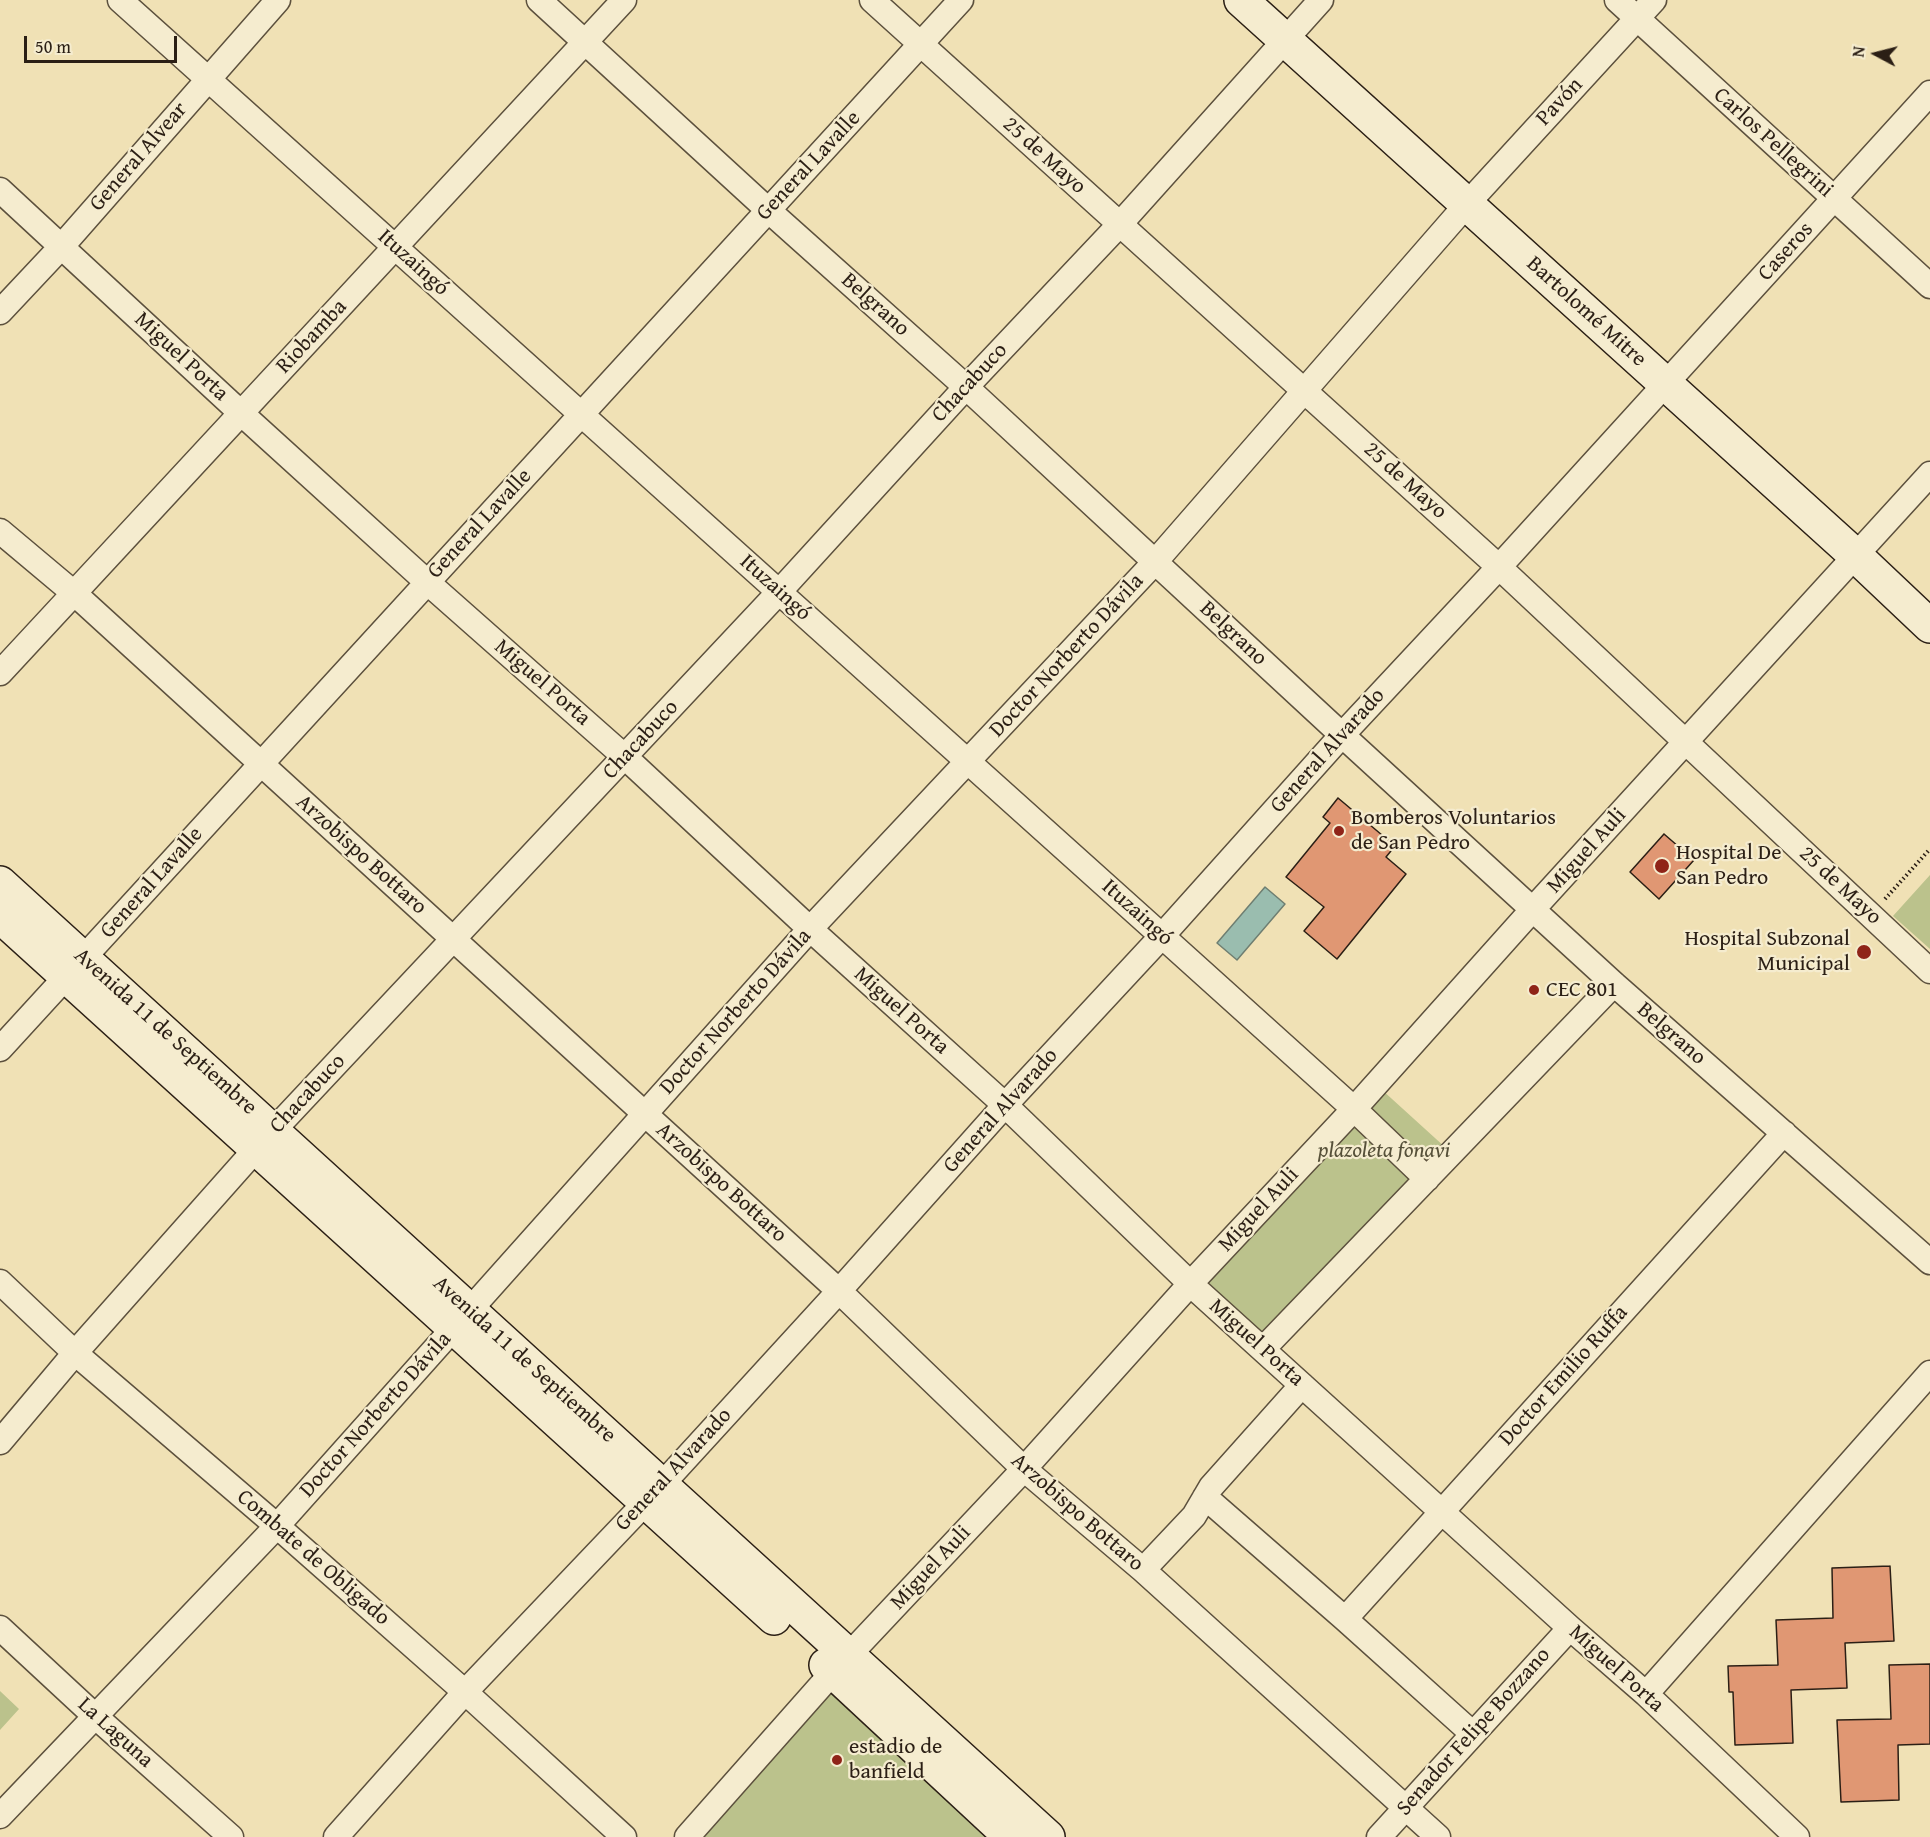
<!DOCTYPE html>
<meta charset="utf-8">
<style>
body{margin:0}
#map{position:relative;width:1930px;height:1837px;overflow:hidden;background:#f0e1b5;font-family:"Gentium Book Plus",serif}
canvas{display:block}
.north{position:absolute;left:1846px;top:24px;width:60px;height:60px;-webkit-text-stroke:4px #f5eccf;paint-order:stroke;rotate:277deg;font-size:16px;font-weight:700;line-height:24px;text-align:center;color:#2b1f15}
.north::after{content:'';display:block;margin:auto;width:21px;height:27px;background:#2b1f15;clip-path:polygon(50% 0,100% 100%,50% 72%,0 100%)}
.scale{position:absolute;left:24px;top:36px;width:153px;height:27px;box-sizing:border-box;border:3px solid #2b1f15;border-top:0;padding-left:8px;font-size:18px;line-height:21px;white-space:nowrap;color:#2b1f15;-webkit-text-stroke:4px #f5eccf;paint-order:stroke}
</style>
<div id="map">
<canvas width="1930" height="1837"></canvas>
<div class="north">N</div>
<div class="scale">50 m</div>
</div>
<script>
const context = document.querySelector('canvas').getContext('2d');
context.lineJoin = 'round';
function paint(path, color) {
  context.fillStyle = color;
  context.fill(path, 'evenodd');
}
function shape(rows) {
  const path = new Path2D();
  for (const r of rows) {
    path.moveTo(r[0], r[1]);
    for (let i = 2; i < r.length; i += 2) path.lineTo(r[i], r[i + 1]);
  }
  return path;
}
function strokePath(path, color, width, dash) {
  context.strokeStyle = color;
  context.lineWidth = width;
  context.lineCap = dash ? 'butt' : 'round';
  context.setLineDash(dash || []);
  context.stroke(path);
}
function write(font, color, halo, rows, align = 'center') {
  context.font = font + ' "Gentium Book Plus",serif';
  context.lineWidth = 4.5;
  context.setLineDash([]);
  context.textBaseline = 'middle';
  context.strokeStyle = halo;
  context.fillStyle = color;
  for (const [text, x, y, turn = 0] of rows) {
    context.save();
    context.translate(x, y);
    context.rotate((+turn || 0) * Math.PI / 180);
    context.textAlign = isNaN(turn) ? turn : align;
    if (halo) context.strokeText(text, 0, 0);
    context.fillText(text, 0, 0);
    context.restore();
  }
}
const green = shape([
 [1930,875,1930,949,1893,916],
 [1381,1089,1446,1148,1265,1343,1198,1291],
 [824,1682,997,1837,704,1837],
 [0,1691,19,1709,0,1730]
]);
const water = shape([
 [1265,887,1285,904,1237,960,1217,943,1265,887]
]);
const building = shape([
 [1338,798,1395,846,1386,857,1406,874,1337,959,1304,931,1324,907,1286,877,1330,823,1323,817,1338,798],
 [1664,834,1694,860,1659,899,1630,872,1664,834],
 [1890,1566,1894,1641,1845,1643,1847,1688,1791,1690,1793,1743,1735,1745,1733,1692,1729,1692,1728,1666,1778,1665,1776,1620,1833,1618,1832,1568,1890,1566],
 [1930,1664,1930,1744,1898,1745,1899,1800,1841,1802,1837,1720,1891,1719,1889,1665,1930,1664]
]);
const path = shape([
 [1885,899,1930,849]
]);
const street = shape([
 [120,0,1162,936,1354,1109,1427,1179],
 [539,0,768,210,966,387,1342,735,1614,984,1930,1262],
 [872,0,1499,567,1930,971],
 [1617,0,1930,286],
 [0,190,242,414,427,582,625,757,810,929,1005,1105,1198,1291,1570,1628,1646,1694,1797,1837],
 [0,312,62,246,278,0],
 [0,531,75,594,839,1291,1024,1469,1143,1570,1438,1837],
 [0,673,624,0],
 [0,1049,961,0],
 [0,1282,75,1353,277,1526,465,1692,624,1837],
 [1263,1349,1614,984],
 [0,1442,75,1353,256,1149,779,592,966,387,1120,224,1321,0],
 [1205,1497,1345,1619,1473,1734],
 [1143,1570,1194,1516,1211,1487,1302,1385],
 [1345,1619,1784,1133],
 [0,1628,96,1717,231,1837],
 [1646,1694,1930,1373],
 [0,1816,277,1526,810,929,1155,562,1467,204,1654,0],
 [336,1837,465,1692,646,1502,839,1291,1005,1105,1162,936,1342,735,1499,567,1930,93],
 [687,1837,833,1672,1024,1469,1191,1283,1354,1109,1533,909,1930,474],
 [1379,1837,1570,1628]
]);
const secondary = shape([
 [1241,0,1856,556,1930,626],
 [0,883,1048,1837],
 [0,916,774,1618],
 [826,1665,1011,1837]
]);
const markers = [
 [1339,831,6,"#8f2418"],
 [1662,866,8,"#8f2418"],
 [1864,952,8,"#8f2418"],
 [1534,990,6,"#8f2418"],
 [837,1760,6,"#8f2418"]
];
const streetNames = [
 ["Pavón",1560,102,-47],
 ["Carlos Pellegrini",1773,143,42],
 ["25 de Mayo",1044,156,42],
 ["General Alvear",139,157,-49],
 ["General Lavalle",809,166,-47],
 ["Caseros",1786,252,-48],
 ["Ituzaingó",413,263,42],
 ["Belgrano",875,305,42],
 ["Bartolomé Mitre",1586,312,42],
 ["Riobamba",312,337,-47],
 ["Miguel Porta",181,357,43],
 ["Chacabuco",970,383,-47],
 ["25 de Mayo",1405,481,42],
 ["General Lavalle",480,524,-47],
 ["Ituzaingó",775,588,42],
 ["Belgrano",1233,634,43],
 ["Doctor Norberto Dávila",1067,656,-47],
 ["Miguel Porta",542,683,41],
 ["Chacabuco",641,740,-47],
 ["General Alvarado",1328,751,-48],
 ["Miguel Auli",1587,851,-48],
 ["Arzobispo Bottaro",361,855,42],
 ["General Lavalle",152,883,-48],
 ["25 de Mayo",1840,886,43],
 ["Ituzaingó",1137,913,42],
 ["Miguel Porta",901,1011,42],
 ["Doctor Norberto Dávila",736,1012,-48],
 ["Avenida 11 de Septiembre",165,1032,42],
 ["Belgrano",1671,1034,41],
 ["Chacabuco",308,1094,-47],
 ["General Alvarado",1001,1111,-48],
 ["Arzobispo Bottaro",721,1183,42],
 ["Miguel Auli",1259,1210,-47],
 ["Miguel Porta",1256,1343,42],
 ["Avenida 11 de Septiembre",524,1360,42],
 ["Doctor Emilio Ruffa",1564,1376,-48],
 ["Doctor Norberto Dávila",376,1415,-48],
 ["General Alvarado",674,1470,-47],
 ["Arzobispo Bottaro",1077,1513,41],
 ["Combate de Obligado",313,1558,41],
 ["Miguel Auli",931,1568,-47],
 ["Miguel Porta",1616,1669,42],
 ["Senador Felipe Bozzano",1474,1732,-48],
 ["La Laguna",115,1733,42]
];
const poiNames = [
 ["Bomberos Voluntarios",1351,818],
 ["de San Pedro",1351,843],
 ["Hospital De",1676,853],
 ["San Pedro",1676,878],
 ["Hospital Subzonal",1850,939,"right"],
 ["Municipal",1850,964,"right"],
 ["CEC 801",1546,990],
 ["estadio de",849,1747],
 ["banfield",849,1772]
];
const parkNames = [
 ["plazoleta fonavi",1384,1151]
];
paint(green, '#bbc28c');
paint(water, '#9abdaf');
strokePath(water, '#6e7e71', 1.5);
paint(building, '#e09773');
strokePath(building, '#2b1f15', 1.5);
strokePath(street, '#5c503d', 27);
strokePath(secondary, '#2b1f15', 36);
strokePath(path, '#2b1f15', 4, [1.5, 3]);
strokePath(street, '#f5eccf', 24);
strokePath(secondary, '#f5eccf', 33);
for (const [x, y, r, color] of markers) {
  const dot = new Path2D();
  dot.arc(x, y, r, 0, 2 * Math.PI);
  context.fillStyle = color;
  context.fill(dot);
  strokePath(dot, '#f5eccf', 2);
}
write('22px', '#2b1f15', '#f5eccf', streetNames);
write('22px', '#2b1f15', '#f5eccf', poiNames, 'left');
write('italic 22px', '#565039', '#f5eccf', parkNames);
</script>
